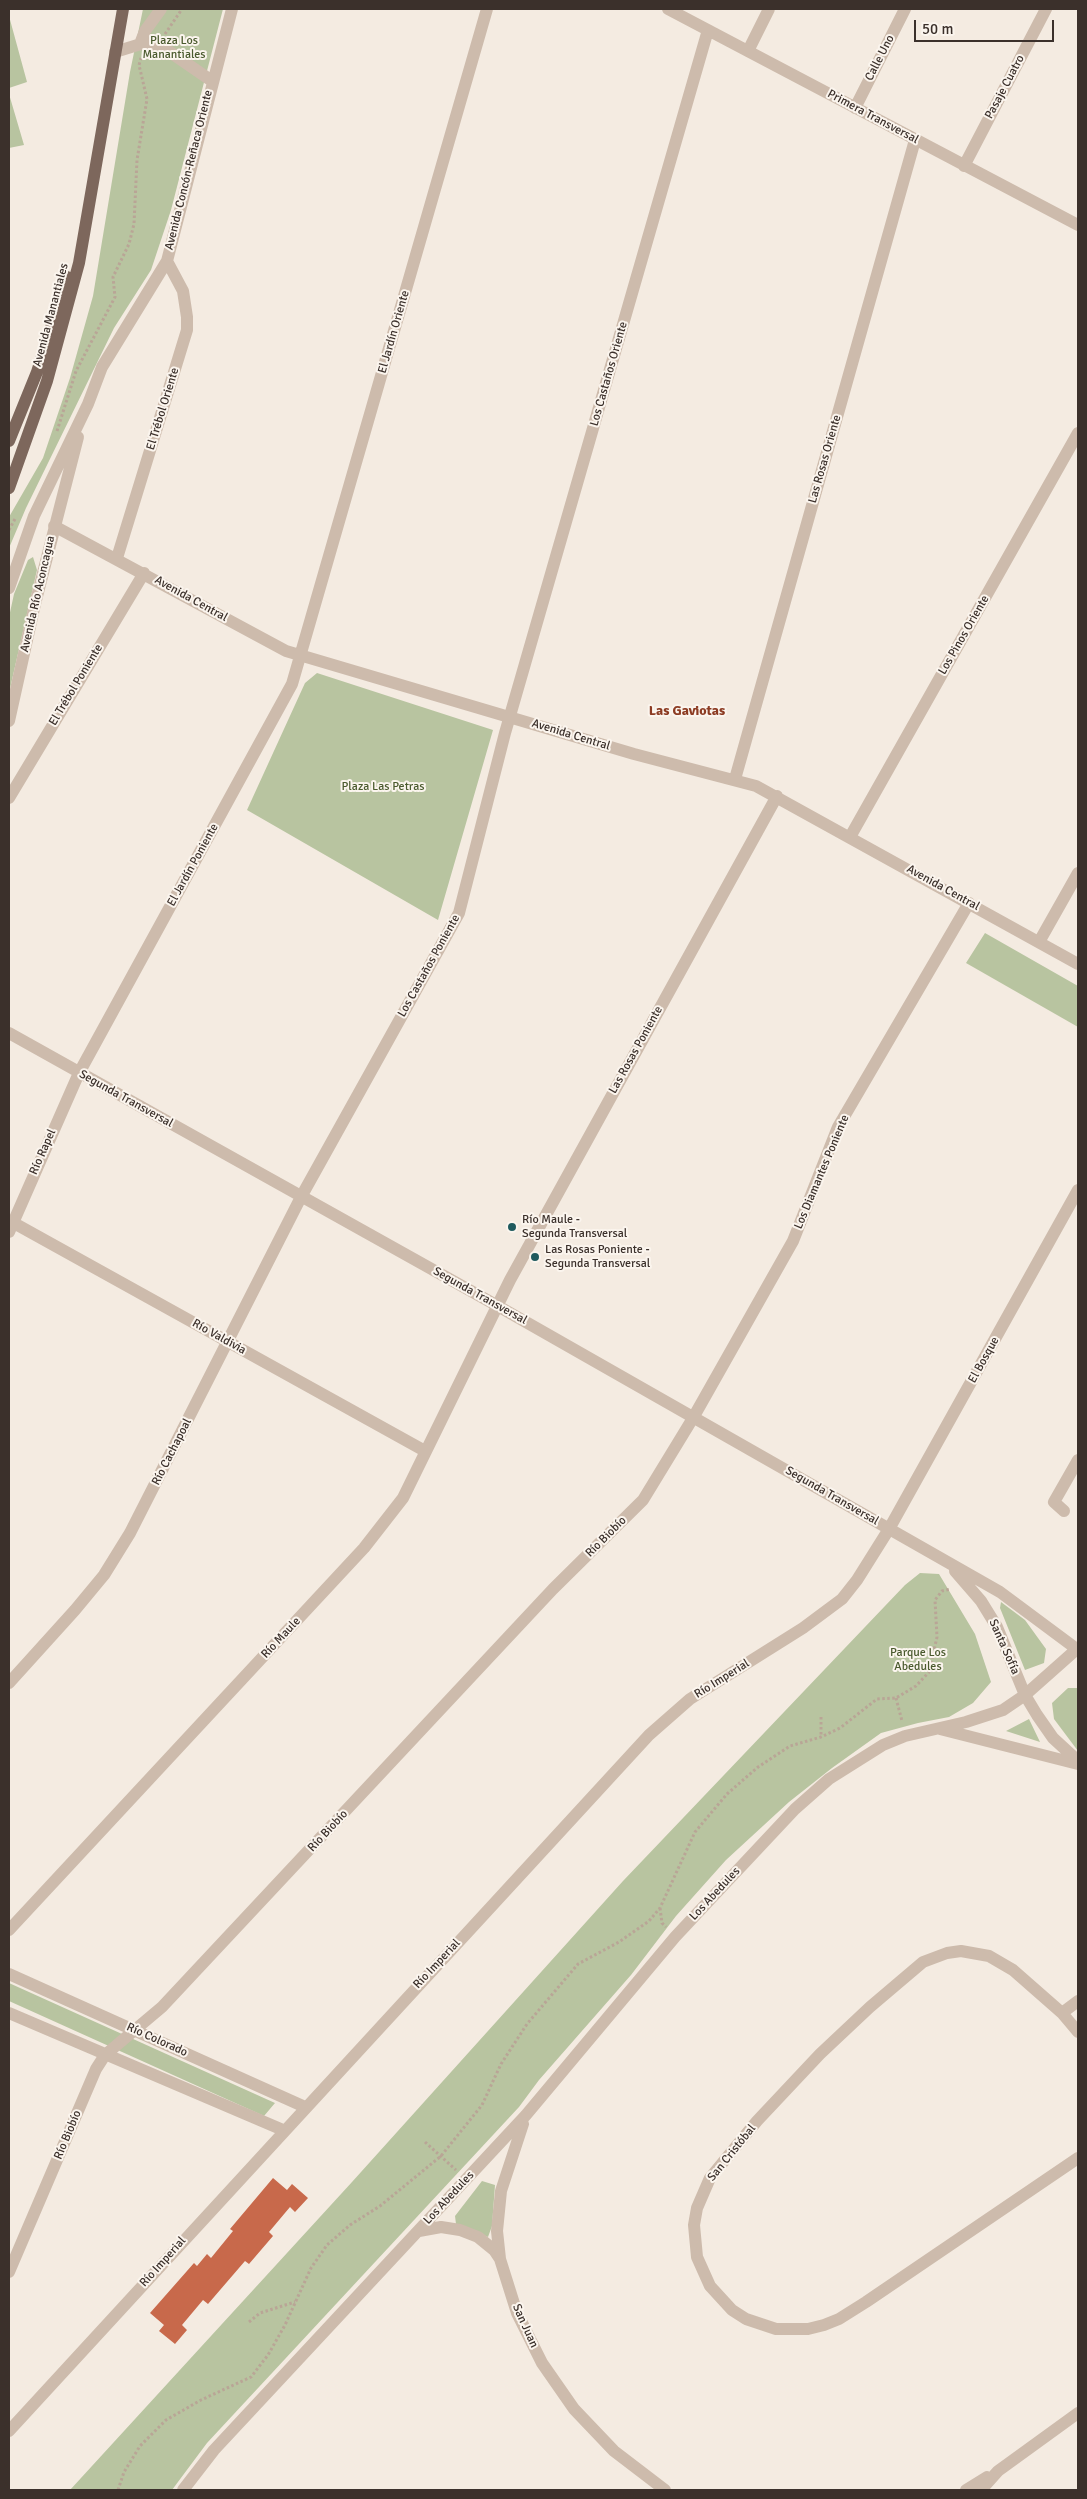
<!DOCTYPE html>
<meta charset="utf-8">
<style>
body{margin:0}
#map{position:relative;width:1087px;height:2499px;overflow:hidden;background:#f4ebe1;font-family:Signika,sans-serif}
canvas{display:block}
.frame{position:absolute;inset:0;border:10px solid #3b302b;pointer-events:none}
.scale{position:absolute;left:914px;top:20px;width:140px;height:22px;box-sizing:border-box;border:2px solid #3b302b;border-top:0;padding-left:6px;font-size:15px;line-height:18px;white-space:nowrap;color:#3b302b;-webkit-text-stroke:4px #fbf5ee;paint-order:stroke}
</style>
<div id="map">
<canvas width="1087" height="2499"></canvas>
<div class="frame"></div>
<div class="scale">50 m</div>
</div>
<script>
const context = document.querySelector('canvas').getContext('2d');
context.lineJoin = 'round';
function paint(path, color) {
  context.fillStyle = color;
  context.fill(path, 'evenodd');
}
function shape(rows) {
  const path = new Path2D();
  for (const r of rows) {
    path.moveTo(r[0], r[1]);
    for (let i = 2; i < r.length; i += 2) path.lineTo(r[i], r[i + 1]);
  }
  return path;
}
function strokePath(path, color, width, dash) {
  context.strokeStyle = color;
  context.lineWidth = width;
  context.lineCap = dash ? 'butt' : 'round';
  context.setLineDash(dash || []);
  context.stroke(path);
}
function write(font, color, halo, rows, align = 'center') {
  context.font = font + ' Signika,sans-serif';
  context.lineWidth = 4;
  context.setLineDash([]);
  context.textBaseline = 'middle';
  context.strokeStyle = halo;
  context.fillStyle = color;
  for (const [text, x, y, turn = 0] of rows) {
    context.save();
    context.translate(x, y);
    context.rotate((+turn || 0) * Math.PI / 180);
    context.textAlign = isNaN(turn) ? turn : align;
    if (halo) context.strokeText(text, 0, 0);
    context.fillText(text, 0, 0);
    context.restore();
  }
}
const green = shape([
 [143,9,223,9,171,210,151,270,114,328,26,508,9,548,9,517,43,458,70,378,93,296,130,72],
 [9,16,27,82,9,88],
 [9,94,24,145,9,148],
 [33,557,37,570,9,693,9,617,14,594,28,560],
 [317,673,493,730,438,920,247,810,305,683],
 [985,933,1078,986,1078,1027,966,963],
 [920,1573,939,1574,975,1634,991,1682,973,1703,949,1717,918,1723,881,1733,832,1768,789,1802,726,1860,676,1916,631,1975,539,2080,519,2107,207,2443,172,2490,70,2490,352,2182,623,1881,905,1585],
 [1001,1602,1025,1620,1046,1649,1044,1663,1025,1670,1000,1608],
 [1068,1688,1078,1688,1078,1751,1054,1719,1052,1703],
 [1029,1719,1040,1742,1006,1731],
 [9,1983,275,2103,264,2116,9,2001],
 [482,2181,495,2185,492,2226,488,2237,456,2224,455,2216]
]);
const building = shape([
 [273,2178,287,2190,292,2184,308,2198,295,2212,290,2207,269,2232,273,2236,249,2264,245,2261,208,2304,203,2300,182,2325,187,2330,175,2344,159,2331,164,2325,150,2313,194,2263,197,2266,207,2254,211,2258,233,2231,230,2229]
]);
const path = shape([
 [165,34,182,9],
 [57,431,76,371,115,297,113,277,129,244,134,224,137,160,147,99,139,65,141,58],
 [9,530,16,517],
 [896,1698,902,1721],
 [821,1717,821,1737],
 [660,1908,662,1923,666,1927],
 [425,2142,456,2170],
 [249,2322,260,2313,295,2302],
 [118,2490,124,2472,140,2446,166,2420,201,2400,251,2377,268,2355,285,2325,311,2268,327,2245,350,2225,380,2206,441,2156,482,2105,501,2064,527,2024,578,1964,619,1942,649,1921,660,1908,695,1832,727,1794,758,1767,790,1746,821,1737,840,1728,877,1699,896,1698,916,1686,929,1672,937,1637,935,1600,942,1591,951,1589]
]);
const minor = shape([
 [668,9,1078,225],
 [140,44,145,31,161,9],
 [748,51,769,9],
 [115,52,144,43,167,50,212,81],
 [855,108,905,9],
 [964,166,1046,9],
 [54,526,286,651,634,754,756,786,1078,964],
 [117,558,187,330,187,317,183,291,167,261],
 [9,588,34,516,88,404,102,367,167,261,232,9],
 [9,721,35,604,78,437],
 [735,779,915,140],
 [9,798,144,573],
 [850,837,1078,433],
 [1039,942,1078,873],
 [9,1033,496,1305,1000,1592,1078,1650],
 [12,1222,425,1451],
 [9,1232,79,1073,292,684,487,9],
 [1064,1511,1054,1502,1078,1460],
 [955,1571,981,1601,997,1627,1025,1695,1037,1715,1053,1738,1078,1761],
 [9,1683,75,1610,104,1575,130,1533,301,1197,459,913,505,733,708,30],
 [940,1729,1078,1764],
 [9,1930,364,1548,403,1498,510,1280,777,796],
 [9,1974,305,2107],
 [9,2013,283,2130],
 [1062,2013,1078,2001],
 [1078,2032,1062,2013,1013,1970,989,1956,961,1951,947,1953,923,1962,870,2007,820,2054,757,2121,710,2178,697,2208,694,2225,697,2257,710,2286,732,2310,746,2319,776,2329,808,2329,824,2325,839,2319,866,2302,1078,2158],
 [523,2124,501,2191,497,2231,500,2259,517,2313,542,2363,574,2409,614,2451,665,2490],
 [419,2231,441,2227,460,2230,478,2237,494,2250,500,2259],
 [9,2272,96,2069,105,2055,162,2007,553,1589,643,1500,693,1418,793,1241,838,1127,969,903],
 [9,2431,649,1735,690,1699,803,1628,842,1599,857,1580,889,1529,1078,1190],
 [183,2490,214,2450,526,2115,675,1937,795,1809,829,1779,883,1745,905,1736,966,1722,1003,1710,1025,1695,1078,1648],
 [966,2490,987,2477],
 [981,2490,998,2471,1078,2413]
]);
const major = shape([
 [9,441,37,372,67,277],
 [9,488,47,381,79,263,123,9]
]);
const markers = [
 [512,1227,5,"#1f5a5e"],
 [535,1257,5,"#1f5a5e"]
];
const parkNames = [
 ["Plaza Los",174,41],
 ["Manantiales",174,55],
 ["Plaza Las Petras",383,787],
 ["Parque Los",918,1653],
 ["Abedules",918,1667]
];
const streetNames = [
 ["Calle Uno",880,58,-63],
 ["Pasaje Cuatro",1005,87,-62],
 ["Primera Transversal",873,117,28],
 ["Avenida Concón-Reñaca Oriente",189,170,-76],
 ["Avenida Manantiales",51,315,-75],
 ["El Jardín Oriente",394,332,-74],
 ["Los Castaños Oriente",609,374,-74],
 ["El Trébol Oriente",163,409,-73],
 ["Las Rosas Oriente",825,459,-74],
 ["Avenida Río Aconcagua",38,594,-77],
 ["Avenida Central",191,599,29],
 ["Los Pinos Oriente",964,635,-60],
 ["El Trébol Poniente",76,685,-59],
 ["Avenida Central",571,735,17],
 ["El Jardín Poniente",193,865,-61],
 ["Avenida Central",943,888,29],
 ["Los Castaños Poniente",429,966,-61],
 ["Las Rosas Poniente",636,1050,-61],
 ["Segunda Transversal",126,1099,29],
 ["Río Rapel",43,1152,-66],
 ["Los Diamantes Poniente",822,1172,-67],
 ["Segunda Transversal",480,1296,29],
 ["Río Valdivia",219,1337,29],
 ["El Bosque",984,1360,-61],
 ["Río Cachapoal",172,1452,-63],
 ["Segunda Transversal",832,1496,30],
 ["Río Biobío",606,1537,-45],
 ["Río Maule",281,1638,-47],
 ["Santa Sofía",1004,1647,66],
 ["Río Imperial",722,1679,-32],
 ["Río Biobío",328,1831,-47],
 ["Los Abedules",715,1894,-47],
 ["Río Imperial",437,1964,-47],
 ["Río Colorado",157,2040,24],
 ["Río Biobío",68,2135,-67],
 ["San Cristóbal",732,2153,-51],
 ["Los Abedules",449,2198,-47],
 ["Río Imperial",163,2262,-48],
 ["San Juan",525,2326,66]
];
const poiNames = [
 ["Río Maule -",522,1220],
 ["Segunda Transversal",522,1234],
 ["Las Rosas Poniente -",545,1250],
 ["Segunda Transversal",545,1264]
];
const neighbourhoodNames = [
 ["Las Gaviotas",687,711]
];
paint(green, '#b8c4a0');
paint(building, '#c8694b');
strokePath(path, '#b9a596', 3, [2.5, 2.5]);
strokePath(minor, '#cdbbac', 12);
strokePath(major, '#7d675c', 12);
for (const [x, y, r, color] of markers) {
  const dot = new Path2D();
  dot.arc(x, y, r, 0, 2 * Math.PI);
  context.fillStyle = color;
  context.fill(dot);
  strokePath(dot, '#fbf5ee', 2);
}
write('12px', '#4a5a2e', '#fbf5ee', parkNames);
write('12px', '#3b302b', '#fbf5ee', streetNames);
write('12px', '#3b302b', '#fbf5ee', poiNames, 'left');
write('bold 14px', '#8c3b22', '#fbf5ee', neighbourhoodNames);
</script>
